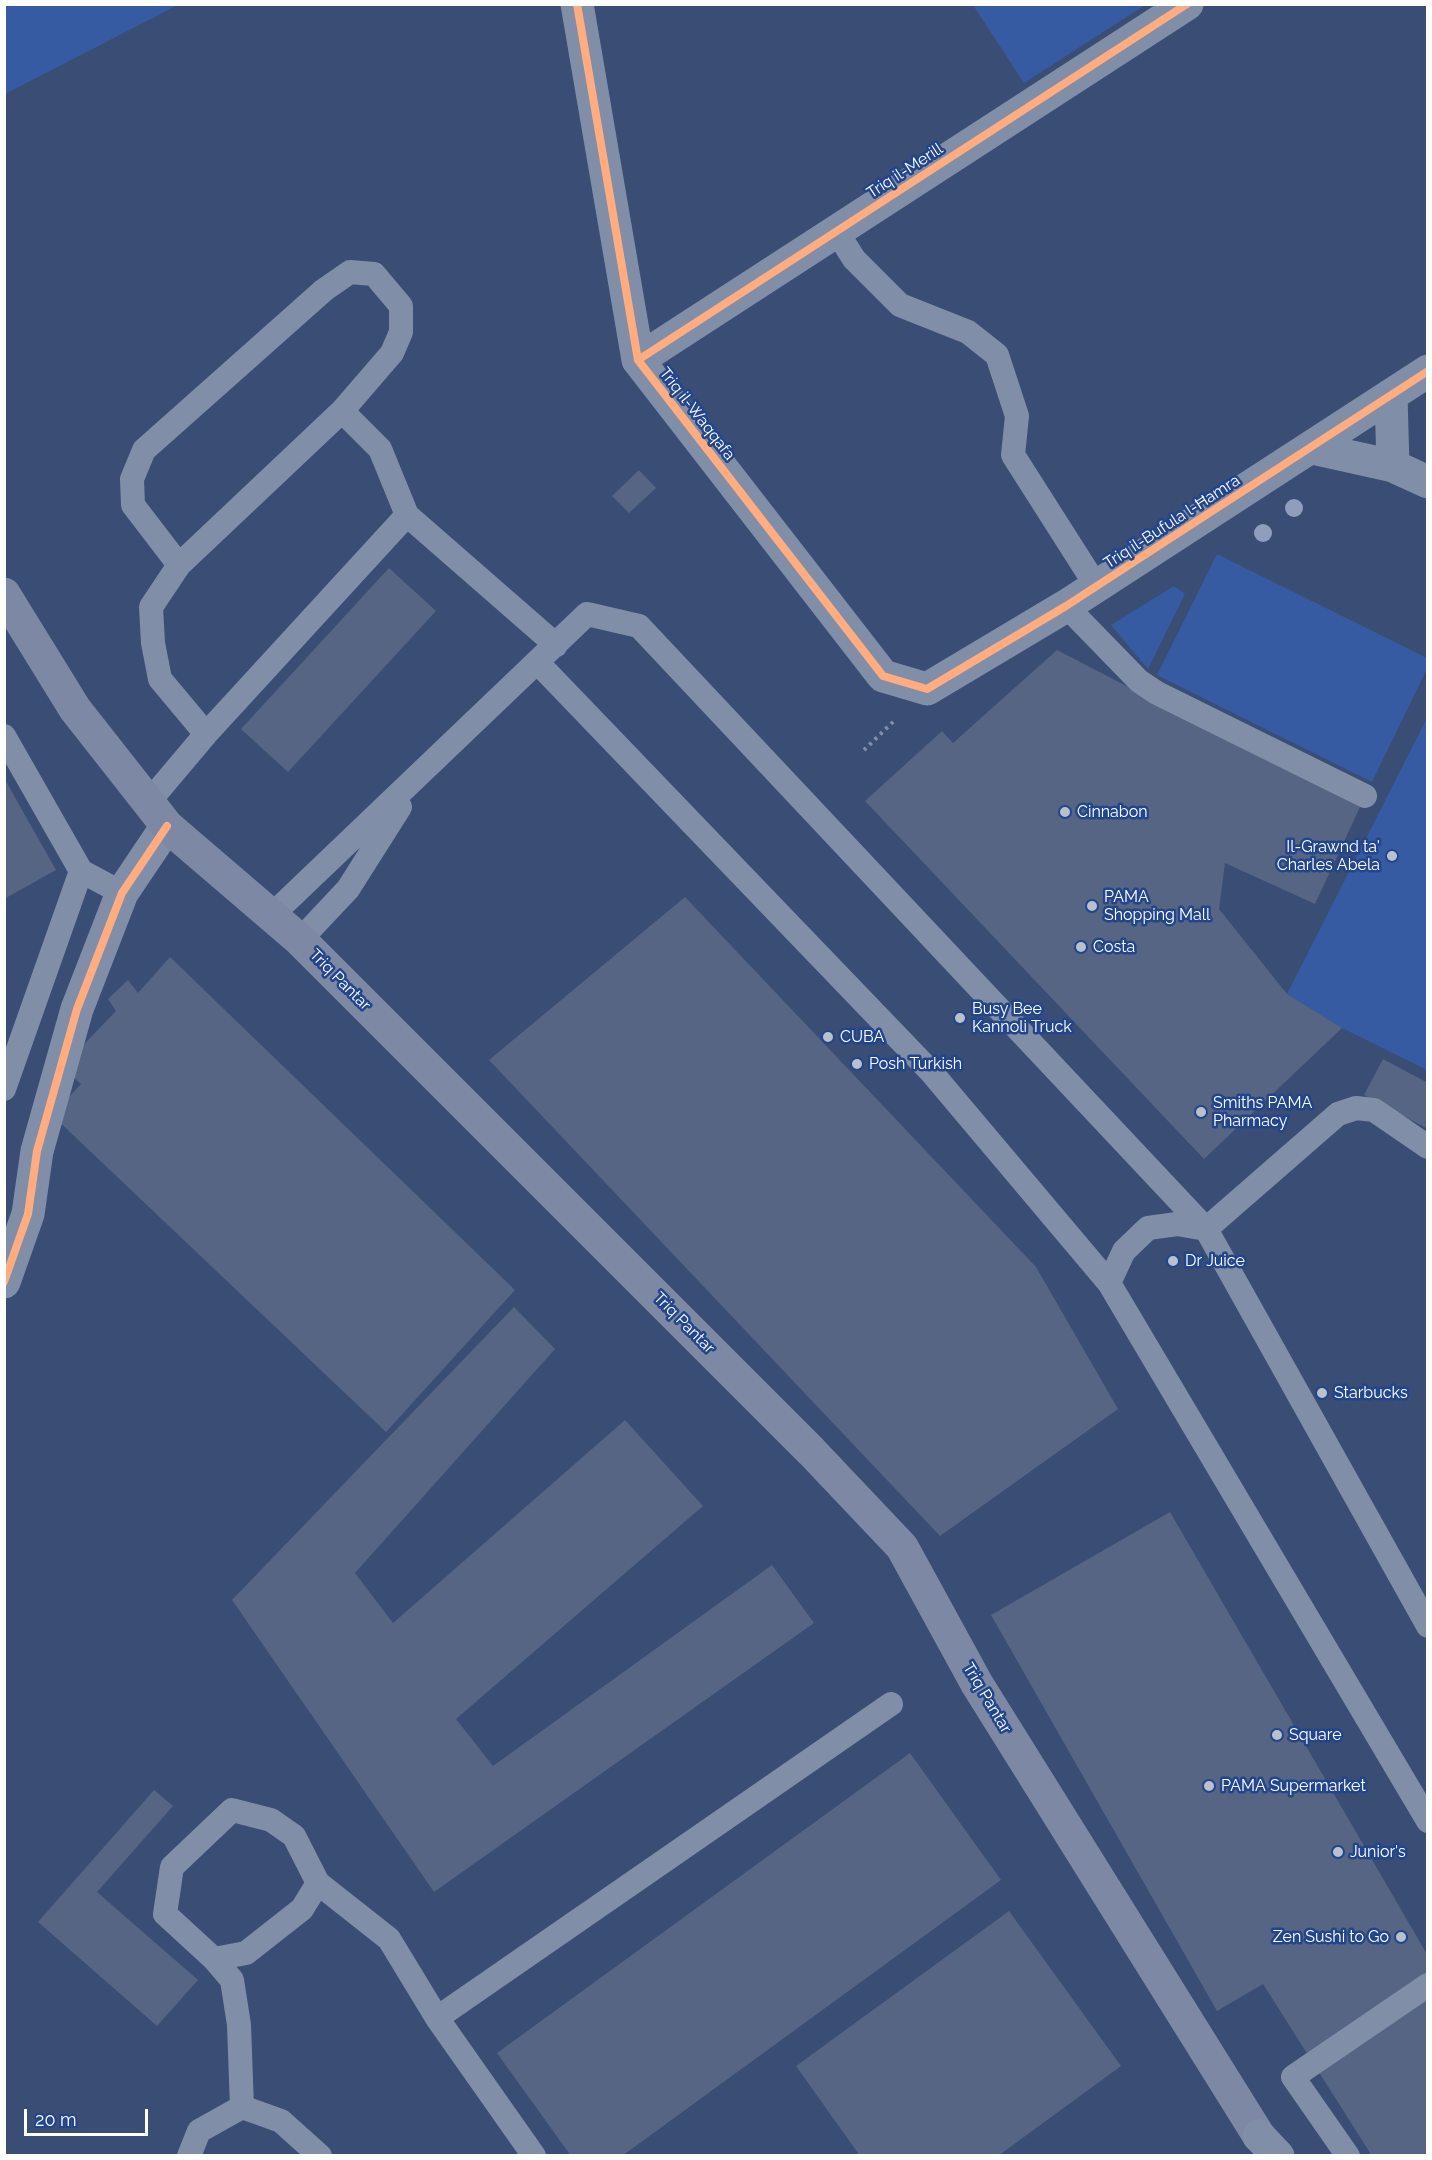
<!DOCTYPE html>
<meta charset="utf-8">
<style>
body{margin:0}
#map{position:relative;width:1432px;height:2160px;overflow:hidden;background:#3a4d74;font-family:Raleway,sans-serif}
canvas{display:block}
.frame{position:absolute;inset:0;border:6px solid #fff;pointer-events:none}
.scale{position:absolute;left:24px;top:2109px;width:124px;height:27px;box-sizing:border-box;border:3px solid #fff;border-top:0;padding-left:8px;font-size:18px;line-height:21px;white-space:nowrap;color:#fff;-webkit-text-stroke:4px #22458c;paint-order:stroke}
</style>
<div id="map">
<canvas width="1432" height="2160"></canvas>
<div class="frame"></div>
<div class="scale">20 m</div>
</div>
<script>
const context = document.querySelector('canvas').getContext('2d');
context.lineJoin = 'round';
function paint(path, color) {
  context.fillStyle = color;
  context.fill(path, 'evenodd');
}
function shape(rows) {
  const path = new Path2D();
  for (const r of rows) {
    path.moveTo(r[0], r[1]);
    for (let i = 2; i < r.length; i += 2) path.lineTo(r[i], r[i + 1]);
  }
  return path;
}
function strokePath(path, color, width, dash) {
  context.strokeStyle = color;
  context.lineWidth = width;
  context.lineCap = dash ? 'butt' : 'round';
  context.setLineDash(dash || []);
  context.stroke(path);
}
function write(font, color, halo, rows, align = 'center') {
  context.font = font + ' Raleway,sans-serif';
  context.lineWidth = 5;
  context.setLineDash([]);
  context.textBaseline = 'middle';
  context.strokeStyle = halo;
  context.fillStyle = color;
  for (const [text, x, y, turn = 0] of rows) {
    context.save();
    context.translate(x, y);
    context.rotate((+turn || 0) * Math.PI / 180);
    context.textAlign = isNaN(turn) ? turn : align;
    if (halo) context.strokeText(text, 0, 0);
    context.fillText(text, 0, 0);
    context.restore();
  }
}
const green = shape([
 [5,4,178,4,178,5,5,94],
 [973,5,1145,5,1024,83],
 [1217,554,1427,658,1427,669,1372,782,1157,675],
 [1174,586,1185,594,1148,669,1111,625],
 [1427,718,1427,1070,1342,1028,1287,994]
]);
const building = shape([
 [639,470,656,488,629,513,612,496],
 [389,568,436,611,288,772,241,729],
 [1057,650,1360,807,1315,904,1225,863,1219,909,1287,994,1342,1028,1204,1159,865,801,942,731,953,743],
 [4,778,56,870,4,899],
 [685,897,1036,1267,1118,1409,940,1536,489,1060],
 [170,957,515,1290,386,1432,52,1115,81,1084,62,1067,116,1011,108,999,128,980,138,993],
 [1383,1059,1428,1083,1428,1129,1364,1095],
 [514,1307,555,1349,355,1573,393,1623,625,1420,703,1506,456,1719,493,1766,772,1565,814,1623,434,1892,232,1600],
 [1170,1512,1428,1956,1428,2156,1372,2156,1263,1984,1217,2011,991,1615],
 [910,1753,1001,1880,622,2156,571,2156,497,2053],
 [154,1790,173,1806,97,1892,198,1980,157,2026,38,1922],
 [1009,1911,1121,2066,998,2156,860,2156,796,2066]
]);
const path = shape([
 [864,750,896,719]
]);
const service = shape([
 [837,232,854,259,900,305,968,332,997,355,1017,416,1013,455,1097,587],
 [179,565,133,505,132,479,144,450,324,290,350,272,374,274,401,306,401,332,392,353,342,411],
 [1066,606,1139,681,1157,693,1365,796],
 [537,662,932,1073,1109,1283,1428,1821],
 [206,734,160,679,153,643,151,607,179,565,342,411,380,449,407,515,556,645],
 [4,736,81,871,4,1089],
 [147,804,206,734,407,515],
 [81,871,122,893],
 [272,915,587,614,639,626,1206,1229,1428,1626],
 [300,940,348,889,400,807],
 [1109,1283,1124,1251,1148,1228,1177,1224,1206,1229,1338,1114,1356,1108,1374,1110,1428,1147],
 [318,1883,389,1939,437,2018,534,2156],
 [437,2018,891,1704],
 [242,2107,281,2121,320,2156],
 [189,2156,199,2131,242,2107,239,2025,232,1980,214,1959,165,1914,172,1867,232,1810,271,1820,294,1836,318,1883,302,1909,246,1953,214,1959],
 [1348,2156,1293,2077,1428,1985]
]);
const minor = shape([
 [577,4,638,360,883,676,927,689,1066,606,1428,371],
 [638,360,1187,4],
 [1391,395,1393,466],
 [1312,448,1393,466,1428,482],
 [4,1282,28,1214,37,1151,77,1009,122,893,167,826]
]);
const secondary = shape([
 [4,594,75,709,167,826,300,940,812,1452,902,1547,977,1684,1259,2136]
]);
const trunk = shape([
 [1259,2136,1278,2156]
]);
const cycleway = shape([
 [577,4,638,360,883,676,927,689,1066,606,1428,371],
 [638,360,1187,4],
 [4,1282,28,1214,37,1151,77,1009,122,893,167,826]
]);
const trees = [
 [1294,508],
 [1263,533]
];
const markers = [
 [1065,812,6,"#bac1ce"],
 [1392,856,6,"#bac1ce"],
 [1092,906,6,"#bac1ce"],
 [1081,947,6,"#bac1ce"],
 [960,1018,6,"#bac1ce"],
 [828,1037,6,"#bac1ce"],
 [857,1064,6,"#bac1ce"],
 [1201,1112,6,"#bac1ce"],
 [1173,1261,6,"#bac1ce"],
 [1322,1393,6,"#bac1ce"],
 [1277,1735,6,"#bac1ce"],
 [1209,1786,6,"#bac1ce"],
 [1338,1852,6,"#bac1ce"],
 [1401,1937,6,"#bac1ce"]
];
const streetNames = [
 ["Triq il-Merill",905,171,-33],
 ["Triq il-Waqqafa",697,414,52],
 ["Triq il-Bufula l-Ħamra",1172,522,-33],
 ["Triq Pantar",340,980,45],
 ["Triq Pantar",684,1323,45],
 ["Triq Pantar",987,1698,59]
];
const poiNames = [
 ["Cinnabon",1077,812],
 ["Il-Grawnd ta'",1380,847,"right"],
 ["Charles Abela",1380,865,"right"],
 ["PAMA",1104,897],
 ["Shopping Mall",1104,915],
 ["Costa",1093,947],
 ["Busy Bee",972,1009],
 ["Kannoli Truck",972,1027],
 ["CUBA",840,1037],
 ["Posh Turkish",869,1064],
 ["Smiths PAMA",1213,1103],
 ["Pharmacy",1213,1121],
 ["Dr Juice",1185,1261],
 ["Starbucks",1334,1393],
 ["Square",1289,1735],
 ["PAMA Supermarket",1221,1786],
 ["Junior's",1350,1852],
 ["Zen Sushi to Go",1389,1937,"right"]
];
paint(green, '#375ba2');
paint(building, '#566584');
strokePath(path, '#818ea8', 4, [3, 4.5]);
strokePath(service, '#818ea8', 24);
strokePath(minor, '#818ea8', 33);
strokePath(secondary, '#7d89a4', 33);
strokePath(trunk, '#818ea7', 33);
strokePath(cycleway, '#ffac80', 8);
context.fillStyle = '#8f9ebd';
for (const [x, y] of trees) {
  context.beginPath();
  context.arc(x, y, 9, 0, 2 * Math.PI);
  context.fill();
}
for (const [x, y, r, color] of markers) {
  const dot = new Path2D();
  dot.arc(x, y, r, 0, 2 * Math.PI);
  context.fillStyle = color;
  context.fill(dot);
  strokePath(dot, '#22458c', 2);
}
write('16px', '#fff', '#22458c', streetNames);
write('16px', '#fff', '#22458c', poiNames, 'left');
</script>
